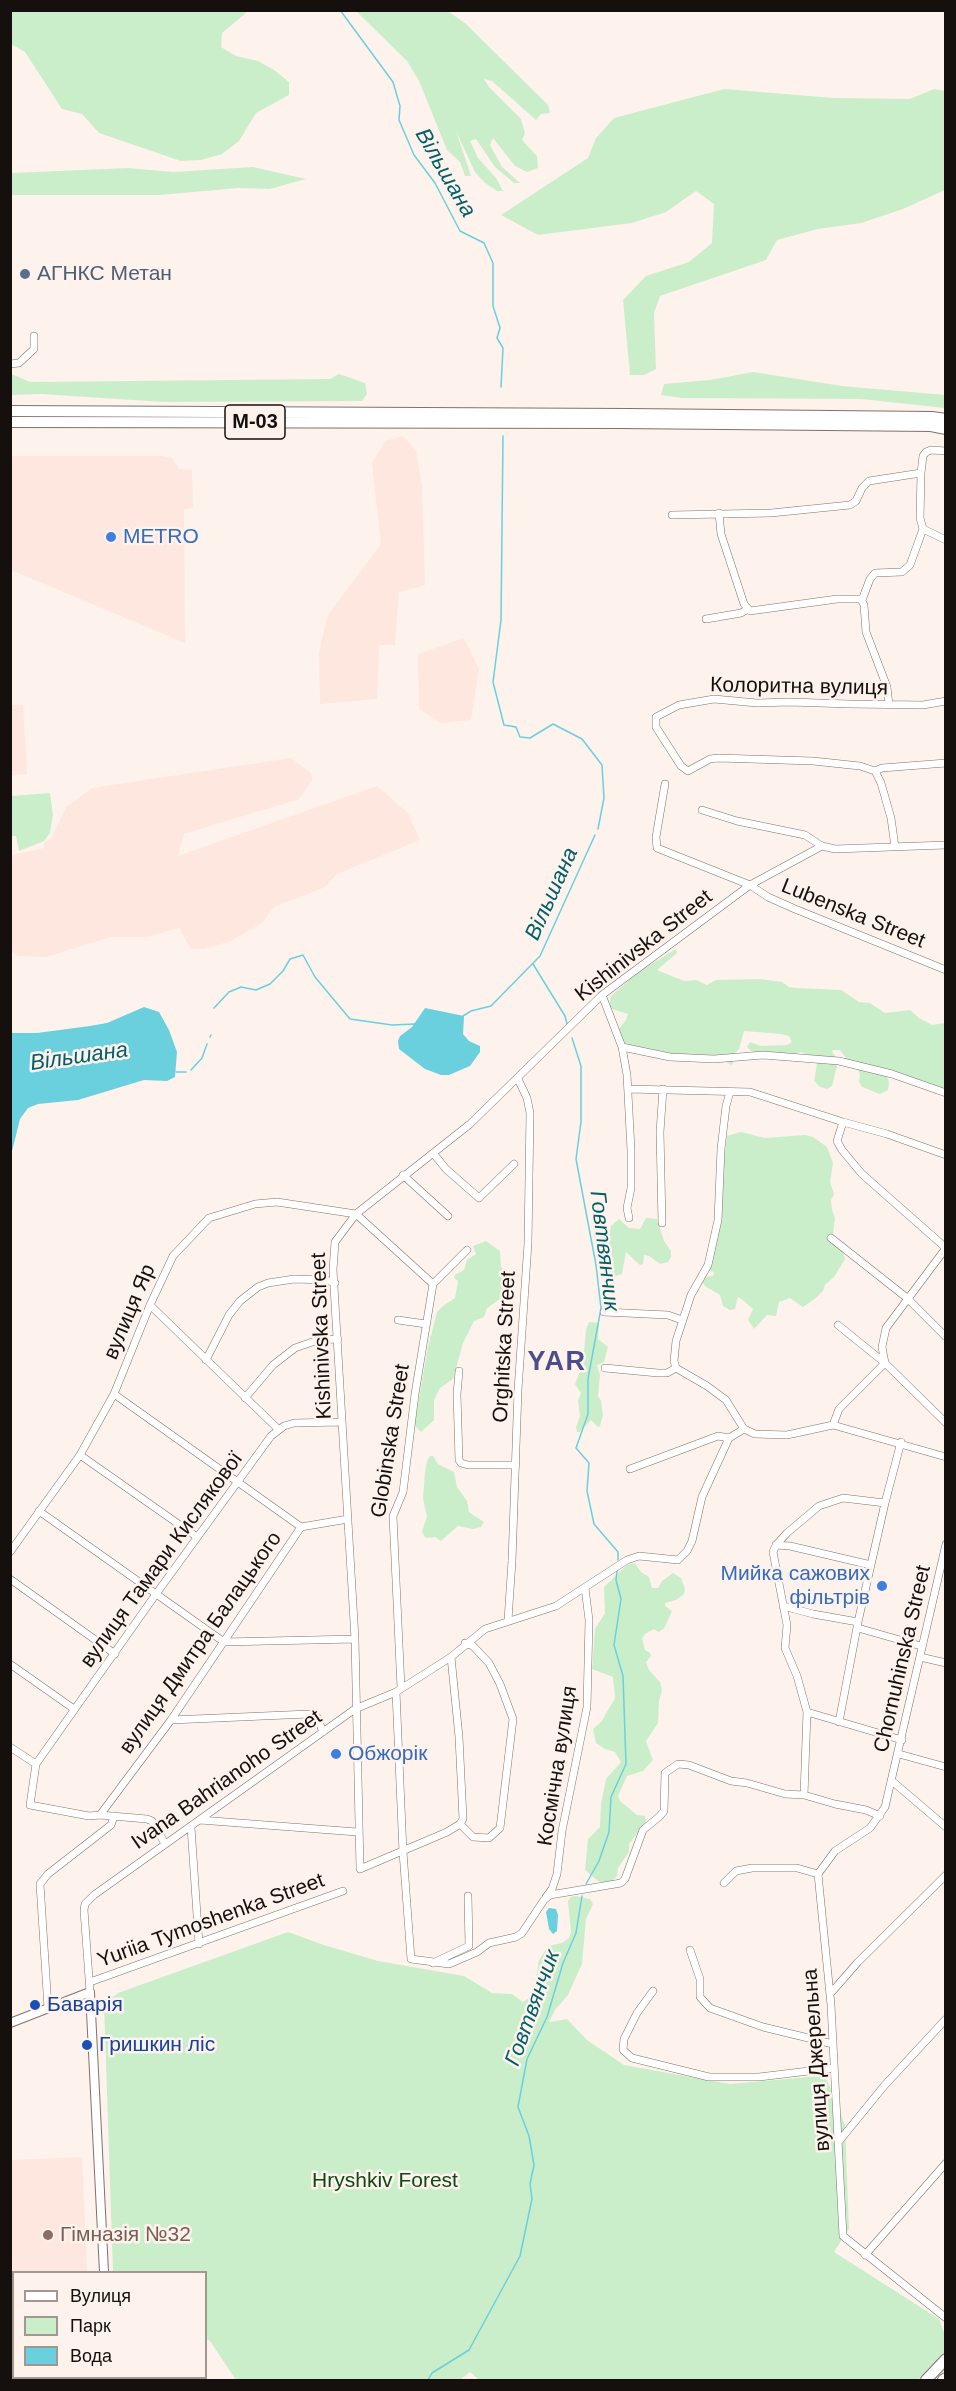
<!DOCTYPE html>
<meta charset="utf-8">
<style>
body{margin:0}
#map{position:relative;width:956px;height:2391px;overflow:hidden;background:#fef2ed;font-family:Arial,sans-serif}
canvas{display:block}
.frame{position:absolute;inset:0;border:12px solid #15100e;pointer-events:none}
.legend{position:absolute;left:12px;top:2271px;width:195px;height:108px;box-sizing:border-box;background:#fef2ed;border:2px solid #a19894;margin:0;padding:8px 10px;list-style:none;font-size:18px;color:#15100e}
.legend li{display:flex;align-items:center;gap:12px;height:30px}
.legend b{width:30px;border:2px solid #a19894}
</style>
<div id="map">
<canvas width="956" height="2391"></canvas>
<div class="frame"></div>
<ul class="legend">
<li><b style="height:8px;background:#fff"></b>Вулиця</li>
<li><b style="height:16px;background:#cbeeca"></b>Парк</li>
<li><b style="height:16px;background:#6ad0de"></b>Вода</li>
</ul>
</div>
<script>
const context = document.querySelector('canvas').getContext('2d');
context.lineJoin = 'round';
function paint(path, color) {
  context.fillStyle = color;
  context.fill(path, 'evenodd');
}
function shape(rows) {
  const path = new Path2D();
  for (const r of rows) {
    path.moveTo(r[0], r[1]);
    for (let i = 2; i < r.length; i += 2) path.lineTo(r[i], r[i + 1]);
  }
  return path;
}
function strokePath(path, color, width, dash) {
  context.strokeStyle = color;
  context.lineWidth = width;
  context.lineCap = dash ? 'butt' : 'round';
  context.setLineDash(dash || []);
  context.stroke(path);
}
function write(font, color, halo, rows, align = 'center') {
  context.font = font + ' Arial,sans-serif';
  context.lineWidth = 5;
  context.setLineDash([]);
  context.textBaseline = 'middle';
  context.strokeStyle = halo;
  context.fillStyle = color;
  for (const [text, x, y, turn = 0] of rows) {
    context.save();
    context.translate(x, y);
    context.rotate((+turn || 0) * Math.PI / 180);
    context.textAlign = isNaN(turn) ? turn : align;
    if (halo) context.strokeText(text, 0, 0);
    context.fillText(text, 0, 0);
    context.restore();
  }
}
const built = shape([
 [403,436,416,451,422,486,425,585,399,592,395,645,379,645,377,699,320,704,319,652,328,615,381,544,372,463,385,441],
 [10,456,162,456,172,458,179,469,192,470,193,508,184,509,185,643,11,570],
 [464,638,479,669,471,720,441,723,419,709,418,654],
 [11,705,23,705,27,774,11,775],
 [291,758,311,773,312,780,299,799,184,834,178,856,377,786,408,813,420,840,337,874,325,887,274,907,262,923,231,941,204,949,190,948,179,928,147,937,111,937,46,957,18,956,11,952,11,855,44,848,44,842,51,839,66,807,92,788],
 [82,2157,87,2272,14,2272,13,2278,11,2278,10,2160]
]);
const green = shape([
 [11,10,245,11,246,13,222,33,221,47,236,56,258,61,274,70,289,82,289,95,256,113,239,141,222,154,201,160,181,161,99,133,82,114,62,109,25,52,11,44],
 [356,11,448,11,466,24,548,105,550,113,541,114,536,120,492,81,484,79,489,87,521,119,525,133,522,140,537,156,538,168,527,172,515,166,493,138,490,145,502,167,520,183,514,183,495,167,476,139,470,141,478,158,496,178,503,191,497,191,485,183,475,172,456,131,471,176,465,176,460,162,447,150,419,81,407,61],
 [724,89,834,98,910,99,934,89,945,91,945,190,903,209,861,223,818,229,777,240,766,260,660,296,654,313,656,369,644,375,630,375,623,300,646,276,689,262,712,243,714,204,696,191,666,212,632,223,538,235,501,215,588,158,596,138,614,118],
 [253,167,306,179,270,189,238,188,160,195,11,195,11,173,128,168,173,172],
 [753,372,842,386,945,395,945,408,861,399,682,398,661,395,664,384,710,380],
 [339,374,365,383,367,394,362,401,164,402,41,394,11,395,11,375,14,375,30,382,330,379],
 [50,793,53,815,50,833,44,841,19,851,16,836,11,836,11,796],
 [676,949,677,953,657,970,684,981,696,980,707,985,716,980,760,979,782,982,789,987,797,988,841,990,859,1002,870,1003,885,1013,910,1010,919,1018,932,1025,945,1023,945,1094,889,1076,887,1077,889,1082,888,1090,880,1094,862,1087,859,1082,860,1075,858,1070,851,1065,840,1050,833,1050,832,1052,836,1057,837,1066,832,1086,827,1089,820,1087,814,1081,817,1064,812,1056,800,1052,792,1056,751,1051,747,1047,750,1042,761,1046,787,1045,792,1042,789,1036,781,1034,744,1031,739,1049,733,1055,733,1063,731,1065,717,1057,674,1054,626,1044,620,1037,619,1029,626,1020,628,1014,609,1008,611,996,640,971],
 [741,1132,765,1138,805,1135,813,1137,827,1147,833,1163,830,1182,834,1194,831,1200,832,1210,835,1218,832,1243,843,1253,845,1259,834,1277,825,1285,823,1291,816,1298,803,1307,790,1298,779,1302,776,1316,767,1315,754,1329,748,1320,753,1309,744,1301,738,1297,735,1309,730,1310,723,1306,720,1295,705,1286,702,1281,706,1277,713,1276,714,1272,706,1270,703,1266,710,1256,722,1209,721,1186,727,1136],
 [646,1218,657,1219,664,1241,671,1251,671,1257,668,1262,660,1264,649,1256,644,1255,643,1264,640,1265,626,1252,622,1274,613,1277,609,1273,609,1268,614,1258,607,1256,605,1251,611,1226,619,1219,629,1228,640,1229],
 [486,1241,500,1251,501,1267,513,1277,515,1285,513,1288,505,1290,500,1299,487,1308,484,1317,474,1321,463,1343,453,1379,440,1388,434,1400,434,1420,421,1432,415,1426,415,1421,428,1347,437,1312,443,1306,455,1298,458,1281,454,1278,455,1275,464,1270,467,1260,476,1254,473,1246],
 [589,1322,599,1323,598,1339,608,1347,604,1362,597,1365,600,1375,598,1396,601,1401,603,1415,600,1426,598,1427,591,1420,580,1432,577,1432,576,1427,580,1416,578,1401,581,1393,575,1384,583,1364,586,1330],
 [430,1456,433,1456,438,1464,454,1472,457,1487,467,1501,469,1512,484,1522,481,1527,473,1529,458,1526,441,1541,435,1537,426,1538,424,1536,422,1531,427,1517,423,1498,425,1472,427,1461],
 [635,1563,641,1572,649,1577,652,1588,658,1588,662,1581,673,1573,681,1578,685,1589,684,1594,676,1600,665,1603,665,1606,672,1611,664,1629,658,1632,654,1629,645,1634,642,1639,645,1650,650,1653,651,1656,646,1662,649,1670,660,1682,662,1690,659,1701,658,1723,646,1741,653,1760,643,1771,627,1776,618,1796,620,1801,637,1815,645,1816,646,1822,629,1844,629,1852,618,1868,617,1876,609,1884,598,1881,585,1870,588,1839,600,1827,601,1804,606,1779,621,1762,615,1752,605,1749,596,1743,593,1729,601,1722,615,1698,613,1677,592,1669,595,1629,605,1613,604,1587,627,1565],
 [576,1896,590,1899,593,1904,586,1919,582,1964,568,1995,555,2010,549,2022,567,2019,587,2040,624,2065,730,2084,820,2076,827,2080,845,2125,849,2229,834,2252,939,2319,945,2335,945,2352,918,2380,479,2380,470,2372,460,2380,236,2380,210,2341,206,2339,206,2272,113,2272,104,2004,118,1993,288,1932,324,1945,378,1961,464,1976,492,1993,512,1994,523,2002,529,1998,534,1991,539,1960,548,1946,562,1943,569,1938,571,1932,568,1901,571,1897]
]);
const water = shape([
 [144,1007,159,1012,169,1030,177,1052,175,1077,167,1081,144,1080,78,1100,38,1104,28,1108,20,1119,11,1155,11,1033,37,1033,90,1026,107,1023],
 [425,1008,464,1016,463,1034,469,1041,480,1046,480,1052,470,1066,449,1075,441,1075,425,1069,399,1049,398,1041,400,1036,412,1027],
 [549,1908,556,1909,558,1915,557,1931,553,1934,549,1929,546,1912]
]);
const stream = shape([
 [340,10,393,82,400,106,399,120,414,155,435,183,460,231,484,243,493,263,493,306,500,328,497,338,503,348,501,387],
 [503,436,501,620,493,682,504,725,516,727,520,737,530,738,553,724,582,739,602,765,604,798,598,829],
 [533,964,565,1016,567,1024],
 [214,1008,229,992,241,987,256,990,270,984,283,971,290,959,303,955,315,977,350,1019,392,1025,415,1024],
 [463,1016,471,1011,491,1006,540,956,595,835],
 [210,1037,211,1035],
 [572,1038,581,1066,581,1122,576,1159,596,1265,601,1308,588,1379,588,1414,576,1448,589,1463,587,1491,594,1524,618,1552,618,1560],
 [191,1070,202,1058,207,1044],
 [176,1072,186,1072],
 [586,1884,599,1861,609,1832,611,1797,626,1764,623,1676,614,1645,621,1599,616,1580,617,1571],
 [428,2380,432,2373,469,2350,520,2256,532,2199,530,2184,534,2165,529,2136,518,2107,527,2059,547,2017,563,1963,576,1933,582,1896]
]);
const minor = shape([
 [10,364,19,363,34,349,34,336],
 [719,513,721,534,744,604,750,611,837,599,861,599,864,605,866,632,887,687,889,705],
 [672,515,771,513,850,505,856,501,862,488,869,481,921,473,923,456,926,452,931,450,946,451],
 [923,529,946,540],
 [862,600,870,579,875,573,902,572,910,565,923,529,920,518,921,473],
 [706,619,741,613,748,609],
 [946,701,923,705,850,704,789,702,757,703,714,699,679,705,656,717,656,727,681,766,688,771,710,759,718,758,813,761,860,766,875,771,882,768,946,763],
 [875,771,881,783,891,818,895,847],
 [665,784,656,837,657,848,750,885,768,897,795,909,946,970],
 [702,810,737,821,805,835,822,846,835,849,946,845],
 [602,995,622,1047,627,1075,631,1150,631,1188,627,1208,629,1218],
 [622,1047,670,1057,714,1059,763,1055,839,1061,892,1074,946,1093],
 [628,1089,750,1092,843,1122,837,1141,842,1150,862,1174,946,1248],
 [843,1122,887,1134,946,1155],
 [433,1153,446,1169,479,1198,514,1164],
 [403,1175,448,1216],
 [662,1223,660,1132,663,1089],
 [831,1238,907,1298,946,1337],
 [150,1305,278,1429],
 [604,1312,668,1315,682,1320],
 [398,1320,426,1324],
 [838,1325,885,1363,946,1423],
 [206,1360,229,1315,240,1301,258,1287,268,1283,294,1279,326,1280,335,1283],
 [605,1368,658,1373,667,1373,676,1368,707,1386,726,1400,744,1429],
 [676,1368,674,1361,676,1341,691,1295,708,1265,718,1220,721,1149,726,1106,730,1092],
 [459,1371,457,1394,459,1460,461,1463,468,1465,516,1465],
 [114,1394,301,1527],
 [245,1398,273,1365,295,1348,318,1340,338,1339],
 [833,1425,839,1409,885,1363,882,1347,886,1328,946,1248],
 [80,1455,197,1537],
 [630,1469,718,1436,729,1438],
 [39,1511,224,1642,355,1639],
 [946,1544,885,1807,870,1828,835,1851,818,1874,831,2005,843,2236,946,2318],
 [776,1545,790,1546,871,1565],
 [10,1552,80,1455,114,1394,150,1305,173,1256,209,1218,255,1204,277,1202,356,1214,433,1284],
 [10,1579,115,1654],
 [783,1606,813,1614,858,1622],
 [508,1620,512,1561,518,1390,528,1243,530,1113,527,1098,518,1079],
 [858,1628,921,1646],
 [451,1657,459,1737,463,1819,460,1824,447,1832,360,1869,355,1639,333,1270,335,1242,356,1214,470,1124,602,995,750,885,822,846],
 [920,1657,946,1663],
 [10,1664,74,1709],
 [401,1688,393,1516,403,1492,415,1394,433,1284,467,1250],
 [396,1692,403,1852,411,1959,449,1964,477,1952,489,1943,516,1937,522,1933,544,1900,550,1895,621,1883,625,1879,643,1830,660,1816,664,1811,665,1773,678,1764,689,1765,731,1781,747,1783,785,1794,804,1795,835,1804,866,1810,880,1816],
 [807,1712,902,1740],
 [171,1720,309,1714,317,1717,323,1732],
 [839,1722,858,1622,885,1503,901,1442],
 [10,1747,36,1764],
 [899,1754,946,1767],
 [892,1781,946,1827],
 [804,1795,807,1712,797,1676,785,1648,787,1625,773,1552,776,1545,787,1533,819,1506,843,1498,885,1503],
 [100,1815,171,1720,301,1527,348,1519],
 [200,1820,357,1832],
 [460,1824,473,1837,489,1838,500,1828,513,1719,500,1684,489,1663,473,1646,465,1643],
 [191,1827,199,1944],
 [165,1844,156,1827,152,1821,147,1819,100,1815,89,1816,30,1805,36,1764,156,1594,271,1436,284,1426,294,1423,342,1422],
 [724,1883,736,1871,752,1868,797,1868,818,1874],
 [546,1897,552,1889,557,1874,562,1831,587,1707,589,1620,585,1588],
 [690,1950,700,1979,700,1997,710,2008,763,2027,833,2044],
 [433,1963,469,1946,468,1896],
 [90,1982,343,1891],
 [653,1991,637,2013,624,2039,623,2050,632,2058,709,2077,759,2077,834,2068],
 [90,1992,84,1910,85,1904,94,1895,355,1709,396,1692,451,1657,485,1629,556,1606,627,1560,639,1556,678,1560,687,1551,692,1541,702,1497,729,1438,744,1429,755,1434,787,1435,833,1425,946,1457],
 [830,1994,858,1962,946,1875],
 [48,2008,40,1884,48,1874,111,1825,114,1816],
 [840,2140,884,2086,946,2019],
 [865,2255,946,2163]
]);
const tertiary = shape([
 [10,2023,90,1992,104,2272],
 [112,2378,112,2380]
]);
const primary = shape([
 [926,2380,946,2359],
 [943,2380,946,2378]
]);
const trunk = shape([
 [10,411,628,414,932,417,946,419],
 [10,422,620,423,931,426,946,429]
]);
const markers = [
 [25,274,6,"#5c6f8a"],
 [111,537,6,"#3f7fe0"],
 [882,1586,6,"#3f7fe0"],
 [336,1754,6,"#3f7fe0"],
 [35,2005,6,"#1a4fb4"],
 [87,2045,6,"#1a4fb4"],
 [48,2235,6,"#8d6e63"]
];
const shields = [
 [255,422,60]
];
const shieldNames = [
 ["М-03",255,422]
];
const serviceNames = [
 ["АГНКС Метан",37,274]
];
const shopNames = [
 ["METRO",123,537],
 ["Мийка сажових",870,1574,"right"],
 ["фільтрів",870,1598,"right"],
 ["Обжорік",348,1754]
];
const streetNames = [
 ["Колоритна вулиця",799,687,1],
 ["Lubenska Street",853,914,22],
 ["Kishinivska Street",644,946,-38],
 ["вулиця Яр",130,1312,-67],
 ["Kishinivska Street",322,1336,-92],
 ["Orghitska Street",505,1347,-87],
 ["Globinska Street",391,1441,-81],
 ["вулиця Тамари Кислякової",162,1560,-54],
 ["вулиця Дмитра Балацького",201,1643,-55],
 ["Chornuhinska Street",903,1659,-77],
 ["Космічна вулиця",558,1766,-81],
 ["Ivana Bahrianoho Street",227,1780,-35],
 ["Yuriia Tymoshenka Street",211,1921,-20],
 ["вулиця Джерельна",817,2060,-94]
];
const transitNames = [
 ["Баварія",47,2005],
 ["Гришкин ліс",99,2045]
];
const parkNames = [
 ["Hryshkiv Forest",385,2181]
];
const educationNames = [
 ["Гімназія №32",60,2235]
];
const waterNames = [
 ["Вільшана",445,173,60],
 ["Вільшана",552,894,-66],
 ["Вільшана",79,1057,-8],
 ["Говтвянчик",604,1251,83],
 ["Говтвянчик",533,2008,-70]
];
const districtNames = [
 ["YAR",557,1363]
];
paint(built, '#fee7de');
paint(green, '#cbeeca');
paint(water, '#6ad0de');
strokePath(stream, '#6ad0de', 1.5);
strokePath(minor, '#7f726c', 8);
strokePath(tertiary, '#7f726c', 10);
strokePath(primary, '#7f726c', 12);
strokePath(trunk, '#7f726c', 12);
strokePath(minor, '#fff', 7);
strokePath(tertiary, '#fff', 8);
strokePath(primary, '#fff', 10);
strokePath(trunk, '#fff', 10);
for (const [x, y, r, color] of markers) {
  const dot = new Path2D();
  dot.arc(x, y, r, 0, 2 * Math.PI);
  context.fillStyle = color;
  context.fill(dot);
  strokePath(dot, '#fef2ed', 2);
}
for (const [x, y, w] of shields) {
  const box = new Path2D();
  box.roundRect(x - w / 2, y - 17, w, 34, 4.5);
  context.fillStyle = '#fef2ed';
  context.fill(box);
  strokePath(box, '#15100e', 1.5);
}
write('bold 20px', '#15100e', null, shieldNames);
write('21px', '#4e5e75', '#fef2ed', serviceNames, 'left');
write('21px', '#366cbe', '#fef2ed', shopNames, 'left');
write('21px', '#15100e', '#fef2ed', streetNames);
write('21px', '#164399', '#fef2ed', transitNames, 'left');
write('21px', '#0d4915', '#fef2ed', parkNames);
write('21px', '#785e54', '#fef2ed', educationNames, 'left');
write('italic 22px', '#005f69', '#fef2ed', waterNames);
context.letterSpacing = '1.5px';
write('bold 27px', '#4c4d8b', '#fef2ed', districtNames);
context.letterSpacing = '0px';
</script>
